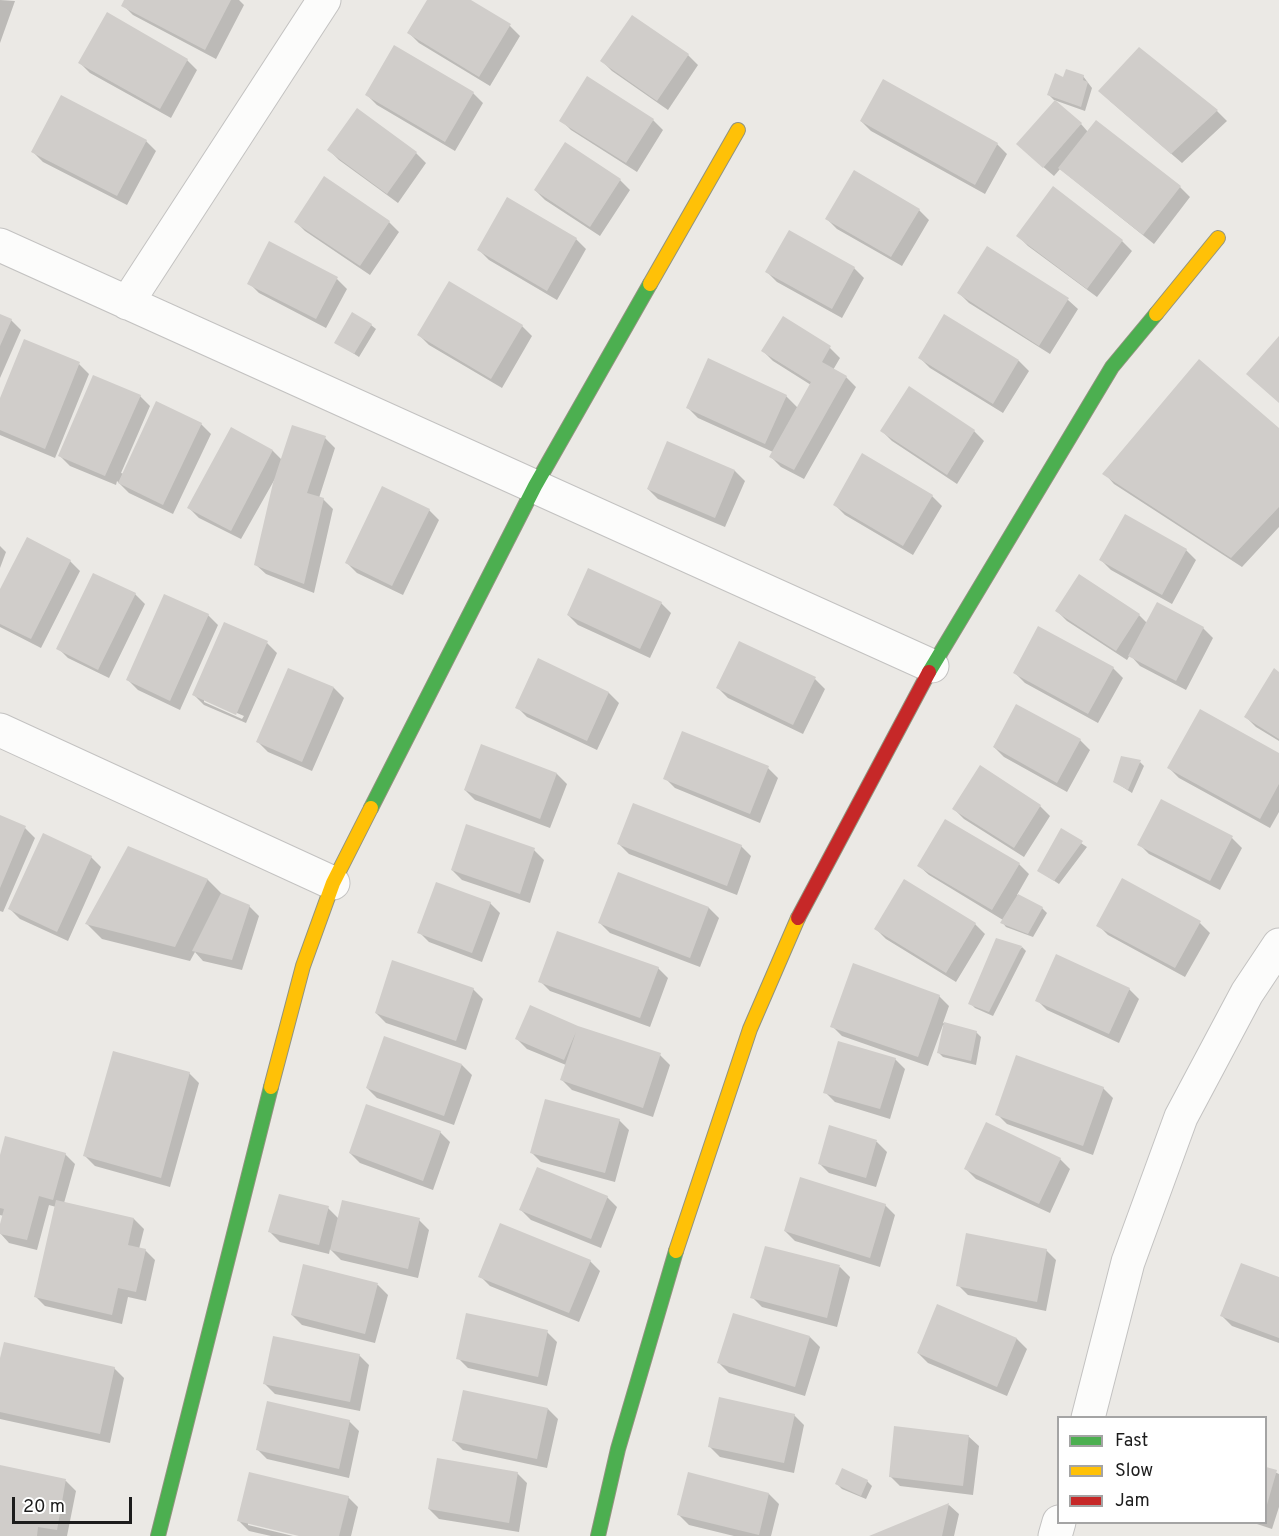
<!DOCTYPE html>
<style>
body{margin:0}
#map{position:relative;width:1279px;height:1536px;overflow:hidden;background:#ebe9e5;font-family:Overpass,sans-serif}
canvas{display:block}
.legend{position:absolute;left:1057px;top:1416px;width:210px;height:108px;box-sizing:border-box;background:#fff;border:2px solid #a4a4a4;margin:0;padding:8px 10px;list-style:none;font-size:18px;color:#1c1c1c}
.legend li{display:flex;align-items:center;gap:12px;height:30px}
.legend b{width:30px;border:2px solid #a4a4a4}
.scale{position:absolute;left:12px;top:1497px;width:120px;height:27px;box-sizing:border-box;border:3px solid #1c1c1c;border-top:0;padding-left:8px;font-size:18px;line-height:21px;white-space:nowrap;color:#1c1c1c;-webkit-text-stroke:4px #fff;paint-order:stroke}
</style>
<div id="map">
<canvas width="1279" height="1536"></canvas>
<ul class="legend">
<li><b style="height:8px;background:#4caf50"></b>Fast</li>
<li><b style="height:8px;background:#ffc107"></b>Slow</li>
<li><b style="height:8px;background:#c62828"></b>Jam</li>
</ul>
<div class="scale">20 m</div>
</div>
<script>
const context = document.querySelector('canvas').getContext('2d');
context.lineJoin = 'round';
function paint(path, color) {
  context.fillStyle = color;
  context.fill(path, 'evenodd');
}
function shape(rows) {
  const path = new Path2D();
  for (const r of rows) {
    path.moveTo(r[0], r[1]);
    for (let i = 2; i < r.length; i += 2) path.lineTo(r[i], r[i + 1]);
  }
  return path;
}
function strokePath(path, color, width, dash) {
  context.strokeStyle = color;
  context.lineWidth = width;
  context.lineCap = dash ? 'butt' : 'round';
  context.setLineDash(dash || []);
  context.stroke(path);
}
const shadow = shape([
 [0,0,15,1,0,43],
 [126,0,239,0,244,5,216,59,133,15,123,5],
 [429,0,468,0,510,26,520,36,490,86,419,43,409,33],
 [632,17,688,55,698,65,668,110,612,71,602,61],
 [187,60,197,70,171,118,90,73,80,63],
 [1083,76,1092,88,1085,111,1054,100,1049,95,1064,78],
 [473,93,483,103,455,151,377,105,367,95],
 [1110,101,1217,111,1227,121,1182,163],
 [561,120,653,120,663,130,637,172,571,130],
 [861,121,997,144,1007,154,985,194,871,131],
 [1096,122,1180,187,1190,197,1154,244,1060,169,1054,176,1028,154,1081,124,1088,132],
 [146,141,156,151,127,205,43,162,33,152],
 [329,150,416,153,426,163,398,203,339,160],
 [620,180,630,190,600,236,545,200,535,190],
 [919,210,929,220,902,266,837,229,827,219],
 [295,221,389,222,399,232,370,275,305,231],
 [1018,236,1122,241,1132,251,1097,297,1028,246],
 [576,239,586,249,557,300,489,260,479,250],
 [854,268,864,278,842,318,777,282,767,272],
 [337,279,347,289,326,328,259,293,249,283],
 [959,293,1068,300,1078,309,1050,354,969,303],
 [0,315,11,320,21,330,0,378],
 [783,318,830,348,840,358,833,370,846,377,856,387,804,479,781,467,771,457,773,452,698,418,688,408,786,396,798,408,811,385,773,361,763,351],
 [371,325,376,329,359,357,336,342],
 [522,326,532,336,502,388,429,345,419,335],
 [920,358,1019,361,1029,371,1003,413,930,368],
 [79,364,89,374,55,458,0,435,0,402],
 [909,388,974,431,984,441,957,484,892,441,882,431],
 [140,396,150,406,121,473,124,474,201,424,211,434,173,514,129,493,117,481,116,485,70,466,60,456],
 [293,427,325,438,335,448,319,498,323,499,333,509,314,593,266,574,255,564,276,477,241,539,199,518,189,508,231,429,273,451,282,460],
 [1279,430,1279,527,1242,567,1114,484,1105,474],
 [668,443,735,471,745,481,725,527,658,499,648,489],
 [932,496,942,506,913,555,845,515,835,505],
 [429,510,439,520,403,595,357,573,347,563],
 [0,546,6,552,0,568],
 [1186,550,1196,560,1172,604,1111,570,1101,560],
 [70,561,80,571,41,648,0,627,0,593],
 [135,594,145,604,109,678,68,658,58,648],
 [661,603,671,613,650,658,578,625,568,615],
 [1057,611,1139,615,1147,623,1203,628,1213,638,1186,690,1140,666,1130,655,1127,660,1067,621],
 [208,615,218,625,180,710,138,690,128,680],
 [267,643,277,653,246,723,204,705,194,695],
 [204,699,244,716,242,719,204,702],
 [539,660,609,693,619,703,597,750,527,717,517,707],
 [1113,668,1123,678,1098,723,1025,683,1015,673],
 [289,670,334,688,344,698,312,771,268,752,258,742],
 [1279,673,1279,741,1256,727,1246,717],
 [815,679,825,689,803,734,728,698,718,688],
 [1080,740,1090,750,1067,792,1004,757,994,747],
 [482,746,557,774,567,784,550,828,475,800,465,790],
 [1279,755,1279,812,1270,828,1179,778,1169,768],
 [1140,762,1144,766,1132,793,1115,782],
 [768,768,778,778,760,823,675,788,665,778],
 [1161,801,1232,838,1242,848,1220,890,1149,854,1139,844],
 [1040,806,1050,816,1024,857,964,819,954,809],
 [0,817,25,828,35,838,3,912,0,911],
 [945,821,1019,864,1029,874,1017,895,1042,908,1047,913,1033,937,1006,927,1002,922,1003,920,929,875,919,866],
 [1061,830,1087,847,1059,884,1039,871],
 [619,844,741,846,751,856,737,895,629,854],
 [129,848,208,880,222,894,249,906,259,916,242,970,203,961,195,952,190,961,102,939,87,924],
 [534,850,544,860,530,903,462,880,452,870],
 [91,857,101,867,68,941,20,919,10,909],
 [618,874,709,908,719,918,700,967,610,933,600,923],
 [490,903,500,913,482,962,429,942,419,932],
 [1200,923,1210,933,1185,977,1108,935,1098,925],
 [975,924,985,934,956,982,886,939,876,929],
 [1022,947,1026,951,993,1016,975,1008,970,1003],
 [658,968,668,978,650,1027,550,991,540,981],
 [473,989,483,999,466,1050,386,1023,376,1013],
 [1129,989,1139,999,1119,1043,1047,1010,1037,1000],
 [939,996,949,1006,943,1023,976,1032,981,1037,976,1065,943,1057,939,1053,945,1026,943,1025,928,1066,842,1036,832,1026],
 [577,1027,660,1055,670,1065,653,1117,572,1090,562,1080,566,1065,527,1049,517,1039],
 [895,1059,905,1069,890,1119,835,1102,825,1092],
 [462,1065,472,1075,454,1125,377,1098,367,1088],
 [189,1073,199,1083,170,1187,95,1166,85,1156],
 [1103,1088,1113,1098,1093,1155,1007,1124,997,1114],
 [619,1120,629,1130,615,1182,541,1162,531,1152],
 [830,1127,877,1142,887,1152,876,1187,829,1173,819,1163],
 [440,1132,450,1142,433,1190,360,1163,350,1153],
 [65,1154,75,1164,64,1203,134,1219,144,1229,139,1249,145,1250,155,1260,146,1301,128,1297,122,1324,45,1306,35,1296,56,1207,49,1205,37,1250,9,1243,0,1233,4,1216,0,1215,0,1161],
 [1060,1159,1070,1169,1050,1213,976,1179,966,1169],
 [607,1197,617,1207,601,1248,531,1220,521,1210],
 [885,1205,895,1215,880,1267,795,1241,785,1231],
 [328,1208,339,1219,419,1220,429,1230,418,1278,341,1260,330,1249,329,1254,280,1242,270,1232],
 [1046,1250,1056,1260,1046,1311,968,1295,958,1285],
 [590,1261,600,1271,579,1322,490,1286,480,1276],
 [304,1266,378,1285,388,1295,375,1343,302,1325,292,1315],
 [840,1267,850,1277,837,1327,762,1307,752,1297],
 [1279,1278,1279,1343,1232,1326,1222,1316],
 [938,1306,1017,1339,1027,1349,1007,1396,928,1363,918,1353],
 [547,1332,557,1342,547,1386,468,1368,458,1358],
 [810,1337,820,1347,805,1396,729,1373,719,1363],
 [359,1355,369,1365,360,1411,275,1394,265,1384],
 [0,1365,114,1368,124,1378,110,1443,0,1419],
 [548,1409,558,1419,547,1468,463,1450,453,1440],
 [794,1415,804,1425,794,1473,720,1457,710,1447],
 [349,1421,359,1431,349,1478,267,1459,257,1449],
 [968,1436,979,1446,973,1495,900,1486,890,1476],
 [0,1467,66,1481,76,1491,67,1536,0,1536],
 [1266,1468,1279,1474,1279,1507,1272,1529,1251,1522,1266,1522],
 [517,1473,527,1483,519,1532,439,1519,429,1509],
 [867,1481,872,1486,866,1499,842,1489,837,1484],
 [769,1494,779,1504,771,1536,734,1536,689,1525,679,1515],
 [348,1497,358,1507,351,1536,306,1536,248,1522,248,1525,293,1536,271,1536,249,1531,239,1521],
 [949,1505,959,1514,954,1536,872,1536]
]);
const building = shape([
 [124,0,231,0,205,50,121,6],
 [427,0,471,0,511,24,479,77,407,33],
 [107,12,188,59,160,109,78,63],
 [632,15,689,54,657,101,600,61],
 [394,45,474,92,445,142,365,95],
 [1139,47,1218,110,1171,154,1098,91],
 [1066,69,1084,75,1083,80,1088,82,1081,107,1047,95,1055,73,1063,77],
 [587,76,654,119,626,163,559,121],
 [883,79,998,143,975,185,860,121],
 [61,95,147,140,117,196,31,152],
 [1055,100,1082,123,1043,168,1016,144],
 [357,108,417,152,387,194,327,150],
 [1096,120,1181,186,1143,235,1058,168],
 [565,142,621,179,590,227,534,190],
 [854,170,920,209,891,257,825,219],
 [324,176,390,221,360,266,294,222],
 [1053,186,1123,240,1087,289,1016,236],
 [507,197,577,238,547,291,477,250],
 [789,230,855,267,832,309,765,272],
 [269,241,338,277,316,319,247,284],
 [987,246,1069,298,1039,346,957,293],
 [449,281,523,325,491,379,417,335],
 [352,312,372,324,354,354,334,343],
 [0,314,12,319,0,346],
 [944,314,1019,360,993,404,918,358],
 [783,316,831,346,822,362,847,376,794,470,769,457,811,382,761,351],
 [1279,336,1279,403,1246,374],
 [24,339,80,362,45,449,0,430,0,398],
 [708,358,787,395,765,444,686,408],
 [1199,359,1279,428,1279,507,1231,558,1102,474],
 [93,375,141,395,105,476,58,456],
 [909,386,975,430,947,475,880,431],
 [156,401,202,423,163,505,118,483],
 [292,425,326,436,307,493,324,498,304,584,254,565,273,483],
 [231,427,273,450,231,531,187,508],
 [667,441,735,470,715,518,647,489],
 [862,453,933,495,903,546,833,505],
 [382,486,430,509,392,586,345,563],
 [1125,514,1187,549,1162,595,1099,560],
 [27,537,71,560,31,639,0,624,0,589],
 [588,568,662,602,640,649,567,615],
 [93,573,136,593,98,670,56,649],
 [1079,574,1140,614,1116,651,1055,611],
 [164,594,209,614,170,701,126,680],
 [1157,602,1204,627,1176,681,1128,656],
 [224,622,268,641,236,715,192,695],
 [1038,626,1114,667,1088,714,1013,673],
 [739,641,816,677,793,725,716,688],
 [538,658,609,692,587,741,515,708],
 [288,668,334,687,302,762,256,742],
 [1274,668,1279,672,1279,739,1244,717],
 [1016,704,1081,739,1057,783,993,747],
 [1200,709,1279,753,1279,784,1260,819,1167,768],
 [682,731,769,766,750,814,663,779],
 [481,744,557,773,540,819,464,790],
 [1121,756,1141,760,1128,790,1113,782],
 [980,765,1041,805,1014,848,952,809],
 [1161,799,1233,836,1210,881,1137,845],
 [633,803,742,845,727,886,617,844],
 [0,815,26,826,0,888],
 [945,819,1020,863,992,910,917,866],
 [466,824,535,848,520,894,451,870],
 [1061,828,1083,841,1054,881,1037,871],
 [43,833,92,856,57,932,8,909],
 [128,846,208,879,175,947,85,924],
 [618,872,709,907,690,958,598,923],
 [1122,878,1201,921,1175,968,1096,926],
 [904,879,976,923,946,973,874,929],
 [436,882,491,902,472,953,417,933],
 [221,893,250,905,232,960,192,951],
 [1018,894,1043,907,1028,934,1000,923],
 [557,931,659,967,640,1018,538,982],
 [996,938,1022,946,989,1012,968,1004],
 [1056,954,1130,988,1109,1034,1035,1001],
 [392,960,474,988,456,1041,375,1013],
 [853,963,940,995,918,1057,830,1027],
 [530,1005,578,1026,661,1053,643,1108,560,1080,576,1032,564,1060,515,1039],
 [944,1022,977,1031,971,1061,937,1053],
 [384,1036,462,1064,444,1116,366,1088],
 [838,1041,896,1058,880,1109,823,1093],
 [113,1051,190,1072,161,1178,83,1156],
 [1016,1055,1104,1087,1083,1146,995,1115],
 [545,1099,620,1119,605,1173,530,1153],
 [366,1104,441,1131,423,1181,349,1153],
 [986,1122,1061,1158,1039,1204,964,1169],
 [829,1125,877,1140,866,1178,818,1164],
 [5,1136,66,1153,53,1200,39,1196,27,1240,0,1234,0,1224,4,1209,0,1208,0,1155],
 [537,1167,608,1196,591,1239,519,1210],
 [800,1177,886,1204,870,1258,784,1231],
 [279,1194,329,1206,319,1245,268,1232],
 [56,1200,134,1218,128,1245,146,1249,136,1292,118,1288,112,1315,34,1297],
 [342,1200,420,1218,408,1269,330,1250],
 [500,1223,591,1260,569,1313,478,1277],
 [966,1233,1047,1249,1037,1302,956,1286],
 [765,1246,840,1265,827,1318,750,1298],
 [1241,1263,1279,1277,1279,1338,1220,1316],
 [303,1264,378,1283,365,1334,291,1315],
 [937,1304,1017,1338,997,1387,917,1353],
 [466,1313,548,1330,538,1377,456,1359],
 [733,1313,810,1336,795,1387,717,1363],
 [273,1336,360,1354,350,1402,263,1384],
 [4,1342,115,1367,100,1434,0,1412,0,1358],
 [463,1390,548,1408,537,1459,452,1441],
 [719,1397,795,1414,784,1463,708,1447],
 [267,1401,350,1420,339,1469,256,1450],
 [894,1426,969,1435,963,1486,889,1477],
 [437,1458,518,1472,509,1523,428,1509],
 [0,1465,66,1479,57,1530,38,1527,37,1536,0,1536],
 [1266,1467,1277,1470,1266,1508],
 [842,1468,868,1480,861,1496,835,1484],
 [249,1472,349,1496,339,1536,299,1536,237,1521],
 [688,1472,769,1493,759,1535,677,1515],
 [949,1503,942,1536,869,1536]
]);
const street = shape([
 [0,245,932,666],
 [127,303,324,0],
 [0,730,333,883],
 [1088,1418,1128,1262,1181,1117,1247,993,1279,945],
 [1055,1536,1059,1522]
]);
const fast = shape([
 [929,672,1112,367,1156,314],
 [371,808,535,486,650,284],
 [158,1536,271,1087],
 [598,1536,618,1449,676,1251]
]);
const slow = shape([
 [650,284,738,130],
 [1156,314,1218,238],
 [271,1087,303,966,333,883,371,808],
 [676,1251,750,1029,798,918]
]);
const jam = shape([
 [798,918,929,672]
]);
paint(shadow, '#0003');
paint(building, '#d0cdca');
strokePath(street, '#c3c2c1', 35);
strokePath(fast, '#91937f', 16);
strokePath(slow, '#91937f', 16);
strokePath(jam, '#91937f', 16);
strokePath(street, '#fcfcfb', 33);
strokePath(fast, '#4caf50', 14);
strokePath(slow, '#ffc107', 14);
strokePath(jam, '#c62828', 14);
</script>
